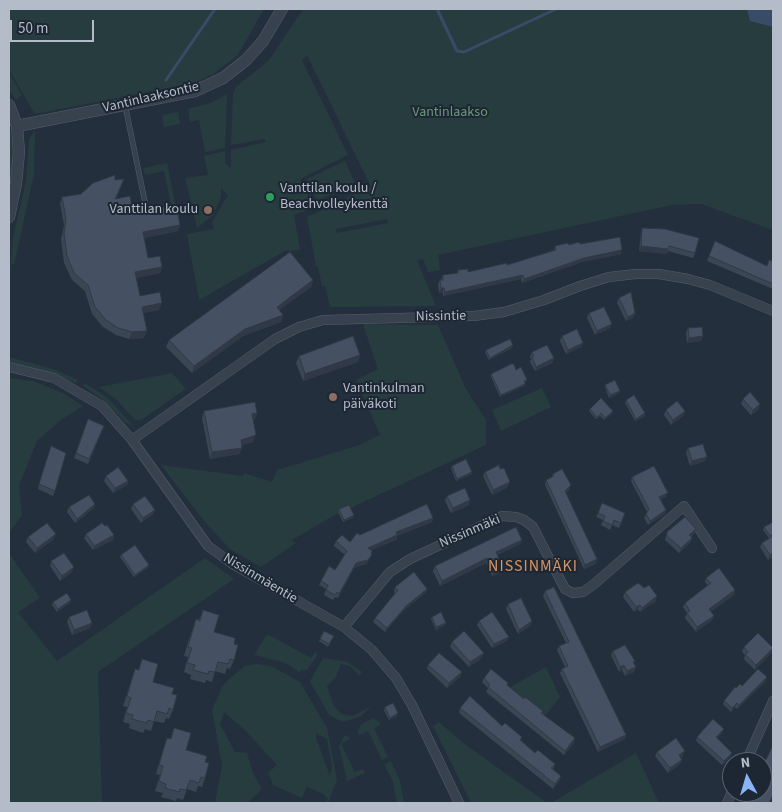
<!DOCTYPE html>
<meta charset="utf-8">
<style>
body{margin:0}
#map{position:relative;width:782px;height:812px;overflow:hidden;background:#242f3e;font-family:"Source Sans 3",sans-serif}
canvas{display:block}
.frame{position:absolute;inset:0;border:10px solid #b4bcc9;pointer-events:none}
.north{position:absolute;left:722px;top:752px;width:50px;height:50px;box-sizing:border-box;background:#1d2633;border:1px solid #59626f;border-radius:50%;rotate:354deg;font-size:14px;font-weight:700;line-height:20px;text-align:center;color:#b4bcc9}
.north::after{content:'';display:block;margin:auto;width:18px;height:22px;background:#8ab4f8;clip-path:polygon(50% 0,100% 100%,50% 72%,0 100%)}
.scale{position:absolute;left:10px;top:20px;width:84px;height:22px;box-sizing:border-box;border:2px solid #b4bcc9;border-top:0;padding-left:6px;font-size:15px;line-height:18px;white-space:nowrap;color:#b4bcc9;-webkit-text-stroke:4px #1d2633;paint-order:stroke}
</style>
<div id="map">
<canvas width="782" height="812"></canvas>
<div class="frame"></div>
<div class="north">N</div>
<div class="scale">50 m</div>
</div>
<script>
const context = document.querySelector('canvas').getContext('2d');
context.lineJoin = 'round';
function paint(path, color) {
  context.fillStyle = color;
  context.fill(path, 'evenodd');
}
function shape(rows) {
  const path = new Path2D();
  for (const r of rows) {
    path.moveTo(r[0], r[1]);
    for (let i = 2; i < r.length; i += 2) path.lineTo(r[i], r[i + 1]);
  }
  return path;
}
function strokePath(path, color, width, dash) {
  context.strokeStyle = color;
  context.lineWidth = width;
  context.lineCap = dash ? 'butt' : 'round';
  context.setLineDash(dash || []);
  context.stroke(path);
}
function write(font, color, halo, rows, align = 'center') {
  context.font = font + ' "Source Sans 3",sans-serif';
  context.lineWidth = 4;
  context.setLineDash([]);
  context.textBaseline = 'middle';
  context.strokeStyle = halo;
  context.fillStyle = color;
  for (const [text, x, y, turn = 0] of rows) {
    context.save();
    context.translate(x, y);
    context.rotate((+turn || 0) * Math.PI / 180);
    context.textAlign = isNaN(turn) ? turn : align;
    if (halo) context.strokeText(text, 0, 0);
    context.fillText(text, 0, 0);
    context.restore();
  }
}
const green = shape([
 [9,9,264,9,237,56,213,74,194,83,35,114,9,70],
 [303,9,773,9,773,230,701,204,672,205,438,255,440,270,428,272,423,259,417,260,436,306,330,307,325,286,322,286,318,266,316,266,307,217,343,200,345,209,348,209,346,198,371,187,307,55,302,60,348,155,300,179,314,208,294,215,300,250,285,251,199,300,187,234,214,229,212,222,228,195,221,188,221,197,213,215,197,228,185,178,208,175,204,156,225,151,225,163,231,168,231,150,266,142,264,139,231,145,233,93,236,87,269,60],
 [387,219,388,223,337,233,336,229],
 [9,73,22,95,16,100,9,89],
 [227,94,225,148,205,152,199,120,190,122,188,109,211,103],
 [178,112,180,124,164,127,162,115],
 [9,122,15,156,9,196],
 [35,130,34,174,14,265,11,264,13,237,26,181,29,139],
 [345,161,355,183,317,201,307,179],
 [167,163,176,208,172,209,164,171,145,175,143,168],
 [363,324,438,325,466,389,486,420,486,445,331,517,292,540,296,543,261,567,230,549,204,521,161,465,243,476,244,473,272,482,277,470,357,446,380,435,356,380,378,369],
 [9,357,56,370,78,380,76,383,54,374,9,362],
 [172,373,186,389,141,420,135,420,117,400,99,387],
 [9,378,33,381,65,394,83,406,62,419,37,441,19,485,22,515,9,533],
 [85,383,108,398,133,426,126,423,102,399,83,386],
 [542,388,551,407,501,431,492,410],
 [9,553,40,598,18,612,57,661,205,558,234,579,98,672,102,803,9,803],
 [267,634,311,658,315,652,318,654,307,670,301,670,299,672,286,663,254,655],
 [323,658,348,662,362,672,359,675,350,666,341,664,336,677,327,686,334,706,341,714,353,716,371,706,361,716,343,722,329,715,310,681],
 [256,664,271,666,300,682,327,728,337,780,328,803,324,803,328,799,323,794,307,787,302,798,273,785,268,773,277,765,244,729,224,712,220,724,235,752,247,753,253,773,262,789,248,803,215,803,222,766,212,710,222,687,230,678,245,666],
 [316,733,327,739,332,765,330,776,316,738],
 [546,667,560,697,545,716,510,687],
 [373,718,380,722,380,725,374,728,388,757,382,760,368,731,360,735,358,733,360,725],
 [439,722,462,742,547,803,471,803,433,726],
 [347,735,350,739,341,744,355,772,363,769,365,773,347,781,339,746,344,736],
 [636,753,659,803,551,803],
 [391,761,400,781,404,803,397,803,393,782,384,764]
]);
const water = shape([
 [747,9,773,9,773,27,750,21]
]);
const stream = shape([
 [437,9,457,51,464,52,556,9],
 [166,80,215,9]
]);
const service = shape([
 [125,105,146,207]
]);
const minor = shape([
 [9,367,54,378,102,406,132,440,208,546,234,565,344,627,372,650,396,678,412,705,459,803],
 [132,440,275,339,299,327,323,320,474,316,504,312,544,300,580,286,609,277,636,274,659,274,688,279,710,285,773,311],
 [344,627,390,572,410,559,502,516,516,517,524,520,533,527,565,589,573,593,583,592,593,585,684,506,712,548],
 [746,762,773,701],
 [727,803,732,792]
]);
const tertiary = shape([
 [9,105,17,126,19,152,16,184,9,217],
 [17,126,195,91,223,78,246,60,263,41,282,9]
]);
const wall = shape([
 [115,180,122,185,116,199,133,213,180,225,178,231,144,238,148,258,162,267,160,273,136,278,140,296,159,310,143,313,144,338,129,339,116,335,103,327,92,314,85,291,72,280,64,263,61,239,64,225,60,204,62,197,81,194],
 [642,228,695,253,693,258,668,251,667,254,639,251,641,233],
 [715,241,767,266,773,261,773,289,707,261],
 [580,244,621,254,582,262,522,283,521,279,443,296,443,292,439,293,438,284,440,280,441,280,443,275,457,273,458,270,468,272,507,265,554,250,555,246],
 [313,280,311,287,279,310,283,315,281,322,243,336,192,373,166,347,169,340],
 [619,298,635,313,633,318,626,321,617,303],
 [589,313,610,328,595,335,587,318],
 [688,328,703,336,701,341,687,343,686,333],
 [562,336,581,347,566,354,560,341],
 [512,348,489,360,485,352,486,350],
 [532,352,554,358,552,363,535,371,530,362,531,359,530,357],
 [360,355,358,362,303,381,296,363,299,356],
 [516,370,526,382,524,383,525,384,524,386,500,397,491,377,491,374],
 [605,385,620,391,619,393,609,398,605,387],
 [743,399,759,409,751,415,741,404],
 [626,400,645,413,645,416,635,421,625,403],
 [590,409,612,414,604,420,600,416,596,419,589,411],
 [666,410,685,411,683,416,671,425,664,415],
 [204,411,255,420,253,420,253,442,242,445,242,448,239,454,210,459,202,418],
 [88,419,104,426,88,464,74,458],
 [688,448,705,461,690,466,686,453],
 [49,451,55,491,53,496,38,489],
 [452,466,472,474,456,481,451,468],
 [485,472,508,487,492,495,483,476],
 [553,474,571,485,569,490,566,493,596,564,584,569,545,485,546,480,551,478],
 [106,476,128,481,127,485,113,493,104,481],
 [632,477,666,497,661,499,665,514,648,525,644,518,647,512,631,481],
 [447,496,469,505,451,513,445,501],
 [133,504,155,510,153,514,141,523,131,509],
 [69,507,94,508,75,523,67,512],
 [339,509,354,515,353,518,343,522,338,512],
 [598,513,625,513,619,528,612,525,610,530,601,525,603,520,596,517],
 [433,518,432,522,397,536,396,540,371,550,369,560,366,564,354,568,338,598,335,597,333,600,324,595,326,589,319,585,321,581,335,570,345,555,334,546,336,541,350,542,360,535],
 [105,526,114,535,113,540,93,550,84,538,86,534],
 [764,527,773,537,773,557,768,560,760,547,762,543,769,538,763,530],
 [696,529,694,534,691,537,692,538,690,543,679,553,665,540,667,532],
 [28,537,54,539,35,553,26,542],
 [522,540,520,544,497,555,503,567,501,572,492,576,486,563,440,586,433,571,435,566],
 [121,555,148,568,134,577,120,557],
 [51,561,72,572,60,581,50,566],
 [706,578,735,590,734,595,711,611,714,616,712,620,696,632,685,618,687,613,683,607,685,603,708,586,705,582],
 [395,587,427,589,425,593,404,610,385,632,373,622,375,618,395,594,394,592],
 [545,591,626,735,625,739,598,752,560,673,562,669,565,667,557,650,559,646,566,643,543,596],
 [625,592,656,601,640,612,638,609,634,612,623,597],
 [71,600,71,602,57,612,52,605,53,602],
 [508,604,532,621,530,626,518,634,506,609],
 [203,610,214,632,234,644,234,660,230,669,227,668,225,674,215,671,212,682,206,680,205,683,190,679,191,675,184,672,188,657,184,656,188,642,196,619,199,620],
 [69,617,92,623,90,628,72,635,67,622],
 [432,617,446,623,445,625,436,630,431,619],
 [479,621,507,641,492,648,477,625],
 [334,636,328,647,319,641,320,639],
 [452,642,482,658,469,667,450,647],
 [744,647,772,652,755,670,744,659,745,655,742,652],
 [613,651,635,661,634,664,634,672,625,676,622,670,619,672,611,655],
 [142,659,153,682,172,694,173,710,169,719,166,718,164,723,154,721,151,731,145,729,143,733,129,728,130,724,123,722,127,707,123,706,135,669,138,670],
 [428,665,460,677,447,688,427,669],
 [767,677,766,681,737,709,735,707,731,712,723,704,724,701,736,688],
 [484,678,507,686,524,699,543,711,542,713,574,743,564,755,486,692,488,688,482,682],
 [385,707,397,716,389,720,384,710],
 [460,708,502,726,522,737,521,740,535,753,555,764,553,769,560,780,553,789,459,713],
 [174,728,186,750,205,762,205,778,202,787,198,786,196,792,187,789,183,800,177,798,176,801,161,797,163,793,155,791,160,775,156,774,160,760,167,738,171,738],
 [722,733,717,738,732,753,730,757,722,765,696,741,697,737],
 [771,749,770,803,748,803,763,773,762,772,762,769],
 [657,752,683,756,681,758,680,764,668,773,655,756]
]);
const shadedWall = shape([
 [180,225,178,231,141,239,143,232],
 [641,246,668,249,667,254,639,251],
 [622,250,621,254,582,262,522,283,524,279,584,258],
 [162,267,160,273,133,279,135,272],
 [523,275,521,279,443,296,445,292],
 [313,280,311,287,274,314,277,307],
 [441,288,444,288,443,292,439,293],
 [162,303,159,310,140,314,142,307],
 [635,313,633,318,626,321,628,317],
 [283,315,281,322,243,336,192,373,194,366,245,329],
 [612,324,610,328,595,335,597,331],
 [147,331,144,338,129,339,132,332],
 [703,336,701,341,687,343,689,338],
 [583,343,581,347,566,354,568,350],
 [513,345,512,348,489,360,490,358],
 [360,355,358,362,303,381,305,374],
 [554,358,552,363,535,371,536,367],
 [525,384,524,386,500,397,501,395],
 [620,391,619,393,609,398,610,395],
 [760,404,759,409,751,415,753,410],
 [613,411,612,414,604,420,605,418],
 [685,411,683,416,671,425,673,420],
 [257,413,255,420,249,421,252,414],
 [645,413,645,416,635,421,636,419],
 [256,435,253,442,238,447,241,440],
 [242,448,239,454,210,459,212,452],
 [707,457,705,461,690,466,692,461],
 [472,472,472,474,456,481,457,479],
 [128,481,127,485,113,493,115,488],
 [510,482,508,487,492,495,493,490],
 [571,485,569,490,563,495,565,491],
 [668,493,666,497,658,501,659,497],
 [470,500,469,505,451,513,453,508],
 [95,504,94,508,75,523,77,519],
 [155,510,153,514,141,523,143,518],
 [666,510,665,514,648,525,650,521],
 [354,515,353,518,343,522,344,520],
 [433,518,432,522,397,536,396,540,367,552,368,548,396,532],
 [696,529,694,534,687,539,689,535],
 [56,534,54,539,35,553,37,548],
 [114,535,113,540,93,550,94,546],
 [692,538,690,543,679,553,681,548],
 [522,540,520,544,494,556,496,552],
 [773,553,773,557,768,560,770,555],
 [371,556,369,560,366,564,354,568,338,598,339,594,356,563],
 [487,558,486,563,440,586,442,581],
 [597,559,596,564,584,569,585,565],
 [149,565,148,568,134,577,135,575],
 [74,567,72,572,60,581,62,576],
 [503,567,501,572,492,576,493,572],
 [427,589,425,593,404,610,385,632,387,628,406,606],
 [735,590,734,595,708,614,709,609],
 [657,596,656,601,640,612,642,608],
 [71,600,71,602,57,612,58,609],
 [640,605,638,609,634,612,636,607],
 [714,616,712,620,696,632,697,627],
 [532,621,530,626,518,634,519,630],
 [92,623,90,628,72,635,74,630],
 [446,623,445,625,436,630,436,627],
 [509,637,507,641,492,648,494,644],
 [773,648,772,652,755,670,756,665],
 [484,653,482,658,469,667,470,662],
 [624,665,622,670,619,672,620,667],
 [636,667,634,672,625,676,627,671],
 [462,672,460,677,447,688,449,683],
 [767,677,766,681,737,709,739,705],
 [737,703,735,707,731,712,732,708],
 [398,713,397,716,389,720,390,718],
 [724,729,722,733,715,741,716,737],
 [626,735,625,739,598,752,600,747],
 [575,738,574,743,564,755,565,751],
 [685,751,683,756,677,760,679,755],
 [732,753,730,757,722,765,724,761],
 [682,760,680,764,668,773,670,768],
 [561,776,560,780,553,789,555,784]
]);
const building = shape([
 [115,175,115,180,124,179,115,199,130,196,133,213,176,205,180,225,143,232,148,258,160,256,162,267,135,272,140,296,160,292,162,303,142,307,147,331,132,332,118,328,106,320,95,307,88,285,74,273,67,256,64,233,66,219,62,197,81,194,93,183,115,175],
 [642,228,665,229,699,238,695,253,669,246,668,249,641,246,642,228],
 [620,237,622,250,584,258,524,279,523,275,445,292,444,288,441,288,440,280,443,280,443,275,458,273,458,270,468,269,468,272,507,263,507,265,556,250,555,246,568,243,569,245,579,242,580,244,586,243,620,237],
 [715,241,767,266,769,260,773,261,773,284,709,256,715,241],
 [290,252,313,280,277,307,283,315,245,329,194,366,169,340,290,252],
 [631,292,635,313,628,317,619,298,631,292],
 [604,307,612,324,597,331,589,313,604,307],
 [702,327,703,336,689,338,688,328,702,327],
 [577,329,583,343,568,350,562,336,577,329],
 [353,336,360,355,305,374,299,356,353,336],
 [510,339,513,345,490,358,486,350,510,339],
 [547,345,554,358,536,367,532,357,534,356,532,352,547,345],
 [511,364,514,364,516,370,521,367,527,380,524,381,525,384,501,395,491,374,511,364],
 [615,380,620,391,610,395,605,385,615,380],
 [750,392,760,404,753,410,743,399,750,392],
 [634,395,645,413,636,419,626,400,634,395],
 [601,398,613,411,605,418,601,413,597,417,590,409,601,398],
 [677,401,685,411,673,420,666,410,677,401],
 [255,402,257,413,252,414,256,435,241,440,242,448,212,452,204,411,255,402],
 [88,419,104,426,89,459,76,453,88,419],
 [703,444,707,457,692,461,688,448,703,444],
 [51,446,66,453,55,491,39,484,51,446],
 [466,459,472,472,457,479,452,466,466,459],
 [499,465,500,469,504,468,510,482,493,490,485,472,499,465],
 [654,466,668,493,659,497,666,510,650,521,646,514,649,509,632,477,654,466],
 [118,467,128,481,115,488,106,476,118,467],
 [562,469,571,485,565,491,597,559,585,565,546,480,554,476,553,474,562,469],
 [465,488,470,500,453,508,447,496,465,488],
 [89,495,95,504,77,519,69,507,89,495],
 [145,496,155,510,143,518,133,504,145,496],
 [602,503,625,513,621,523,614,520,612,525,603,521,605,516,598,513,602,503],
 [427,504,433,518,396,532,397,535,368,548,372,551,371,556,368,560,356,563,339,594,337,592,335,595,326,590,328,585,321,581,329,566,335,570,347,551,336,541,342,535,350,542,357,533,360,535,427,504],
 [349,505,354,515,344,520,339,509,349,505],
 [685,517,696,529,689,535,692,538,681,548,667,536,667,532,685,517],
 [773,522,773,534,770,536,764,527,773,522],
 [47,523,56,534,37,548,28,537,47,523],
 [102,523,105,526,107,525,114,535,94,546,86,534,102,523],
 [516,527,522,540,496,552,503,567,493,572,487,558,442,581,435,566,516,527],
 [773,536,773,553,770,555,762,543,773,536],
 [135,545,149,565,135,575,121,555,135,545],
 [64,553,74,567,62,576,51,561,64,553],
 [719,568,735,590,709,609,714,616,697,627,687,613,690,611,685,603,711,583,706,578,719,568],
 [414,572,427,589,406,606,387,628,375,618,398,590,395,587,414,572],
 [638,583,644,588,649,585,657,596,642,608,640,605,636,607,625,592,638,583],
 [554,587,626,735,600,747,562,669,568,666,559,646,569,642,545,591,554,587],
 [67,593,71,600,58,609,53,602,67,593],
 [521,598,532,621,519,630,508,604,521,598],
 [87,610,92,623,74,630,69,617,87,610],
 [203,610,219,615,214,632,235,638,234,644,238,645,234,660,230,659,228,664,218,662,215,672,209,671,208,674,193,670,195,665,187,663,192,648,188,647,196,619,200,621,203,610],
 [441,612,446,623,436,627,432,617,441,612],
 [492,612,509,637,494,644,479,621,492,612],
 [324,631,334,636,329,644,320,639,324,631],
 [464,631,484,653,470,662,452,642,464,631],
 [758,633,773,648,756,665,745,654,748,652,744,647,758,633],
 [625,645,635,661,633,662,636,667,627,671,624,665,620,667,613,651,625,645],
 [439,653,462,672,449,683,428,665,439,653],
 [142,659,158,664,153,682,174,688,172,694,177,695,173,710,169,708,167,714,157,711,154,722,148,720,147,723,132,719,133,715,126,713,131,698,127,696,135,669,139,670,142,659],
 [491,669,508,683,507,685,524,699,525,697,543,711,541,713,575,738,565,751,488,687,490,685,484,678,491,669],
 [758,669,767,677,739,705,737,703,732,708,724,701,735,687,736,688,740,684,742,686,758,669],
 [470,696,502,726,505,723,522,737,520,740,535,753,538,750,555,764,551,768,561,776,555,784,460,708,470,696],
 [393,703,398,713,390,718,385,707,393,703],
 [713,719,724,729,716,737,732,753,724,761,697,737,713,719],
 [174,728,191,733,186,750,207,756,205,762,209,763,205,778,201,777,199,783,190,780,186,790,180,789,179,792,165,788,166,784,159,781,163,766,159,765,163,751,167,738,171,739,174,728],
 [676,738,685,751,679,755,682,760,670,768,657,752,676,738],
 [773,745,773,795,769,803,750,803,751,801,749,800,754,792,762,792,762,775,766,768,763,766,773,745]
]);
const markers = [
 [270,197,5,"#2e9e5b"],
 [208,210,5,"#8d6e63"],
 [333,397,5,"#8d6e63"]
];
const streetNames = [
 ["Vantinlaaksontie",151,98,-13],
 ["Nissintie",441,317,-1],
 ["Nissinmäki",470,532,-23],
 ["Nissinmäentie",260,579,31]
];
const parkNames = [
 ["Vantinlaakso",450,113]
];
const poiNames = [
 ["Vanttilan koulu /",280,189],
 ["Beachvolleykenttä",280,205],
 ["Vanttilan koulu",198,210,"right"],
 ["Vantinkulman",343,389],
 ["päiväkoti",343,405]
];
const quarterNames = [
 ["NISSINMÄKI",533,567]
];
paint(green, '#263c3f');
paint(water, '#394c67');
strokePath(stream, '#394c67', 3);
strokePath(service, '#565f6c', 5.5);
strokePath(minor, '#565f6c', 10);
strokePath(tertiary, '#565f6c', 12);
strokePath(service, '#38414e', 4.5);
strokePath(minor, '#38414e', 9);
strokePath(tertiary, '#38414e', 11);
paint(wall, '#3b4654');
paint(shadedWall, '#303945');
paint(building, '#455162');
strokePath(building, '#303945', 1);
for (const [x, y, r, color] of markers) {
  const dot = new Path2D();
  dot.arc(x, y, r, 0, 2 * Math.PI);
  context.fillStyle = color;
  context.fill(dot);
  strokePath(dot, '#1d2633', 2);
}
write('14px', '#b4bcc9', '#1d2633', streetNames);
write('14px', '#6b9a76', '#1d2633', parkNames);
write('14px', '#b4bcc9', '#1d2633', poiNames, 'left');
context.letterSpacing = '1px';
write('16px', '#d59563', '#1d2633', quarterNames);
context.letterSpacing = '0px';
</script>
